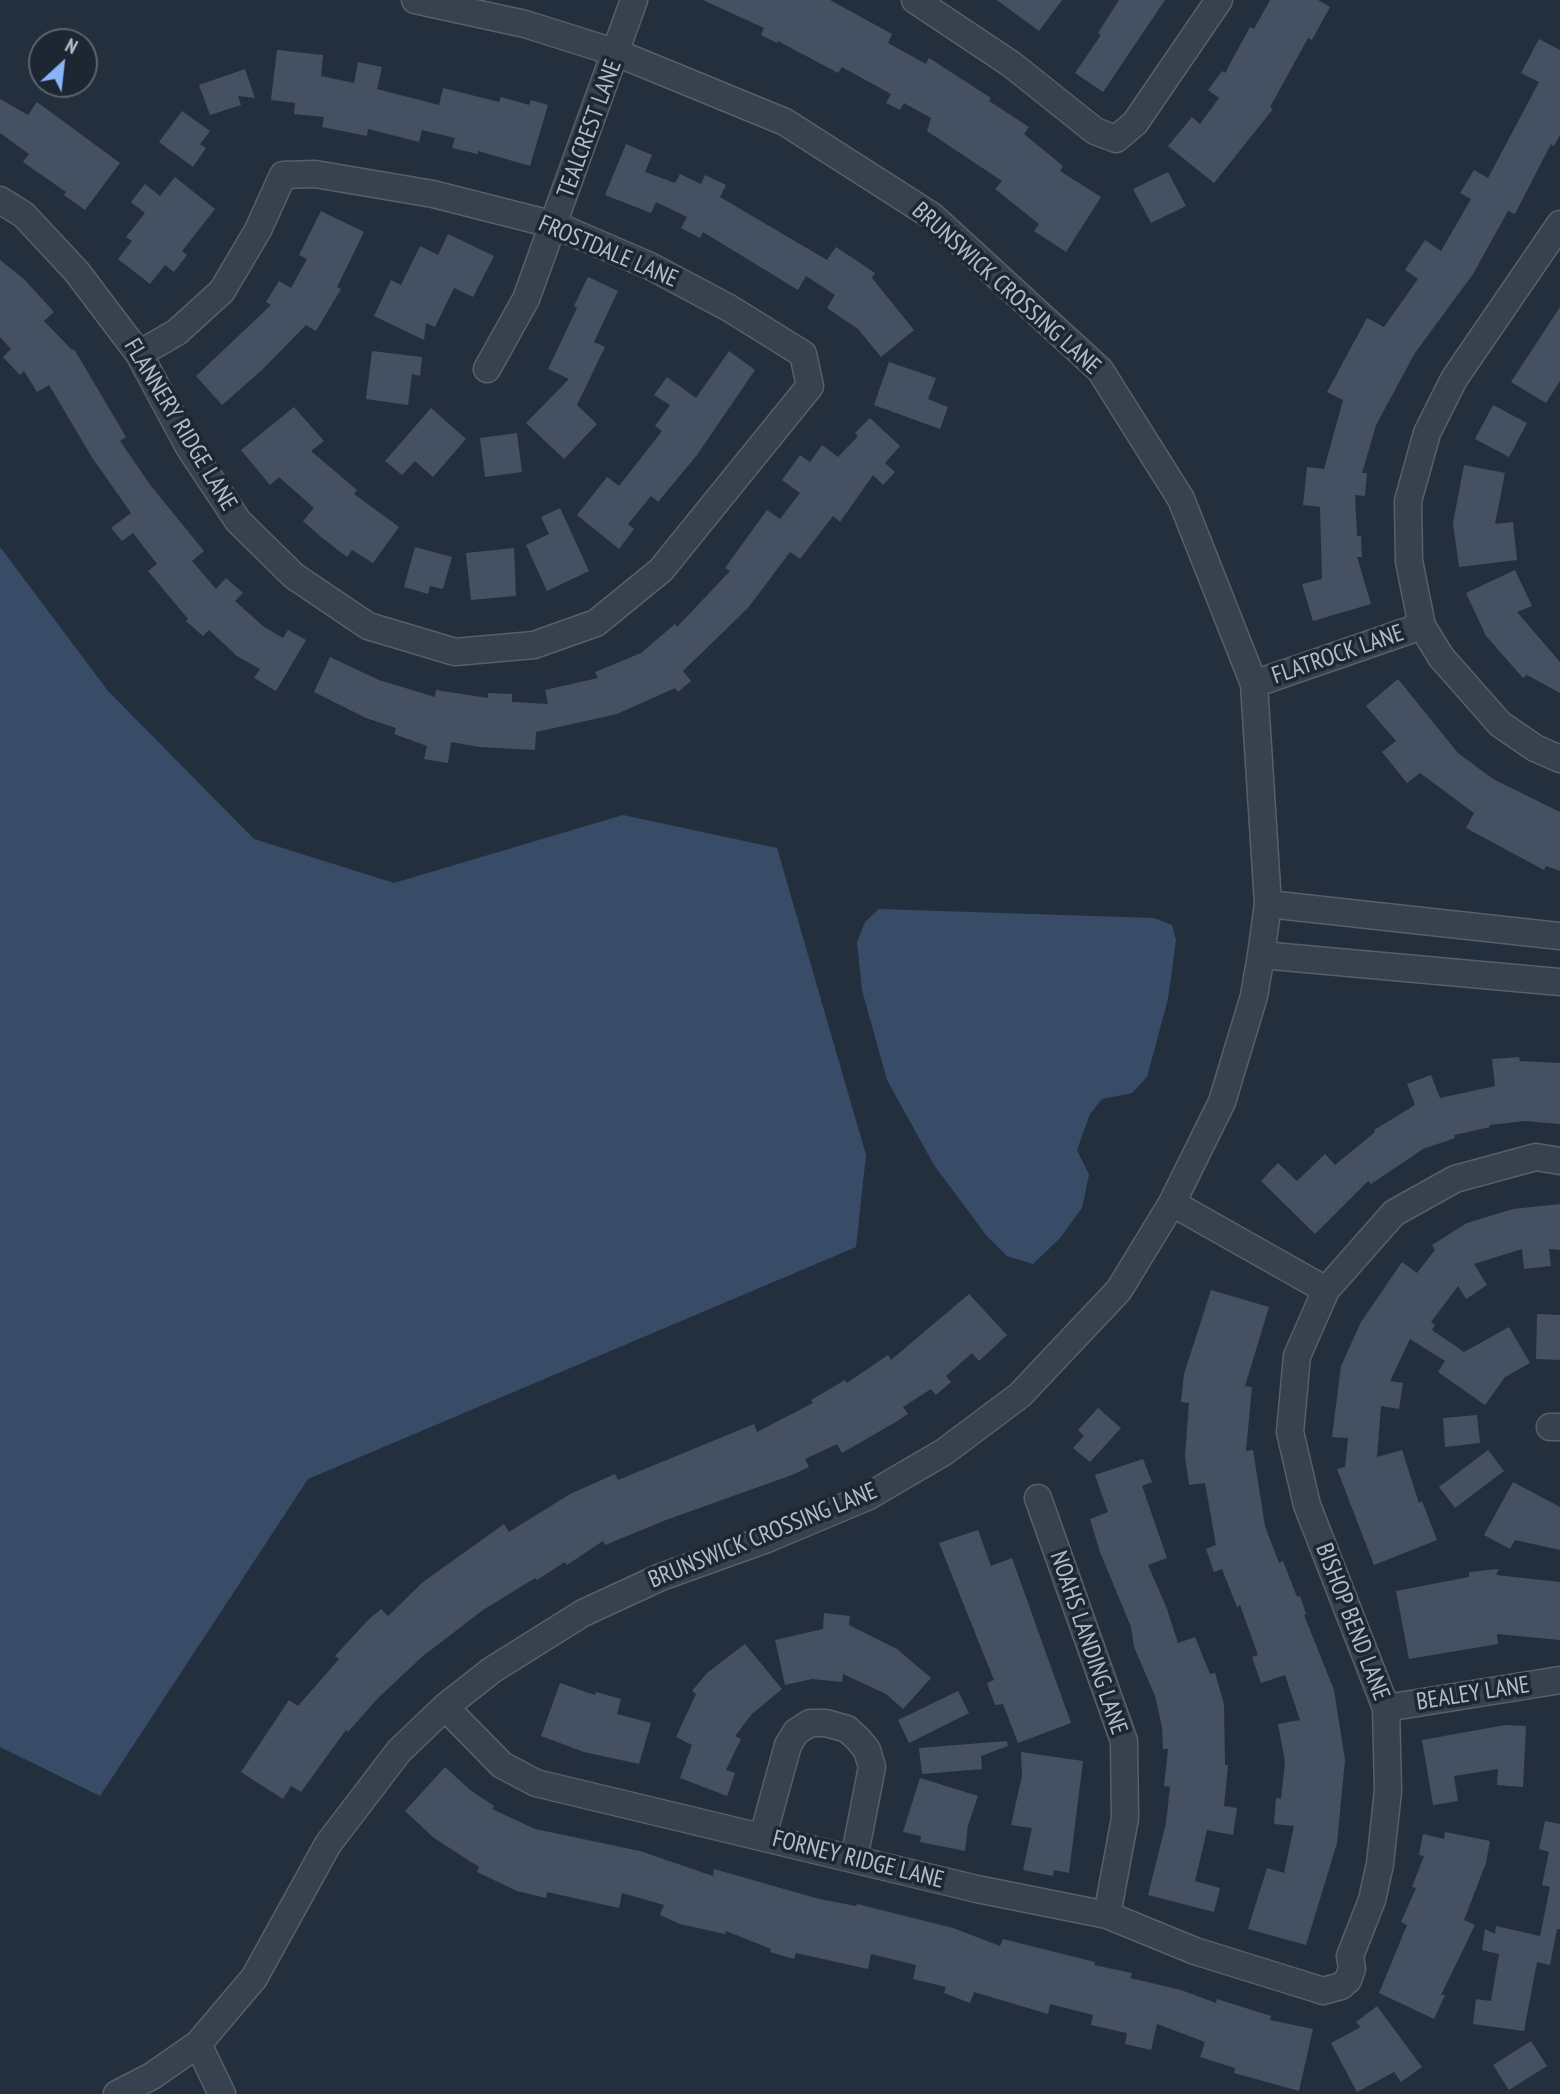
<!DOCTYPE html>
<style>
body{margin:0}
#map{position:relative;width:1560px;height:2094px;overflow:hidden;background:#242f3e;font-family:"PT Sans Narrow",sans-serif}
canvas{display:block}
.north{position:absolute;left:28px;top:28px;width:70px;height:70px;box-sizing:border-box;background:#1d2633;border:2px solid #59626f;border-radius:50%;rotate:27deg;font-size:19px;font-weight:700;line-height:28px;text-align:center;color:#b4bcc9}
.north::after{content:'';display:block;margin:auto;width:24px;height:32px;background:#8ab4f8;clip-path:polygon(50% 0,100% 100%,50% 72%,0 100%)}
</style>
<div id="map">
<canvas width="1560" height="2094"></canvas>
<div class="north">N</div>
</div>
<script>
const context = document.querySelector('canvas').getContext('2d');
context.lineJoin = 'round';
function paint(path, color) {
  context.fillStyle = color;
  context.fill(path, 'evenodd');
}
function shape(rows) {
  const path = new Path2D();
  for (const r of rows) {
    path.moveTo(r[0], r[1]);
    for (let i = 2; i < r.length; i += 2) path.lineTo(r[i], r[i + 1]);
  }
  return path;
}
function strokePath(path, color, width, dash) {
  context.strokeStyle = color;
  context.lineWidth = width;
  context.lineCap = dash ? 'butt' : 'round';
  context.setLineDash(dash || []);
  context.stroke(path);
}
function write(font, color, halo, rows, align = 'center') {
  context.font = font + ' "PT Sans Narrow",sans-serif';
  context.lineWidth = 7;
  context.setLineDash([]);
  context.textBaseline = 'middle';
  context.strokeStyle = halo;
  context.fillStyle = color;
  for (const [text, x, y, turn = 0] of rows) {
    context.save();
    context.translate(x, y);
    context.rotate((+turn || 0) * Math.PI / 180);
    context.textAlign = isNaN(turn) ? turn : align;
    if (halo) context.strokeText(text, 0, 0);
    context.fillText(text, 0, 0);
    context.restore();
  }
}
const water = shape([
 [0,547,108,691,254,839,394,883,623,815,777,848,866,1155,856,1247,308,1479,100,1796,0,1747],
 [879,909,1154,918,1172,925,1176,940,1168,999,1147,1077,1132,1093,1102,1099,1090,1114,1077,1150,1089,1175,1082,1208,1060,1238,1033,1264,1007,1256,986,1235,934,1165,887,1080,862,990,857,942,865,922]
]);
const building = shape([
 [703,0,830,0,892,34,888,43,926,64,929,58,991,98,989,101,1029,127,1024,134,1063,166,1060,171,1101,197,1066,252,1034,231,1039,224,995,189,1002,181,927,131,931,118,904,103,900,110,886,103,891,94,842,67,838,73,778,41,777,43,761,35,764,28],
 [997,0,1062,0,1039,31],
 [1119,0,1165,0,1103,92,1075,73,1101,35,1098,33],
 [1270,0,1318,0,1330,7,1312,40,1308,38,1270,107,1273,109,1214,183,1168,146,1192,117,1200,124,1219,98,1208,90,1222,71,1225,73,1250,27,1254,29],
 [1539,39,1560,50,1560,135,1554,146,1551,144,1515,214,1508,211,1473,274,1415,353,1376,425,1362,473,1367,473,1365,496,1355,495,1357,536,1361,536,1362,557,1357,557,1371,604,1313,621,1302,584,1322,579,1320,507,1303,505,1307,467,1324,469,1343,400,1327,392,1367,318,1384,327,1418,279,1405,270,1425,240,1441,251,1471,199,1460,193,1474,170,1488,178,1539,82,1521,73],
 [277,50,323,55,321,76,354,83,358,62,382,67,377,89,439,105,443,88,499,102,501,97,529,105,531,100,548,105,530,166,478,151,478,154,452,148,455,138,422,130,419,142,368,129,367,136,322,127,324,117,294,114,295,103,271,100],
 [245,69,255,98,238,96,241,105,210,115,199,85],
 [0,99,28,115,37,102,120,163,85,210,64,195,66,192,23,162,29,154,0,133],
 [182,111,210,131,200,144,206,148,193,167,159,142],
 [626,144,652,155,645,172,675,183,680,174,701,184,705,175,726,185,720,197,827,260,836,247,875,273,872,278,914,330,881,357,858,329,827,308,835,295,806,276,798,290,703,232,700,238,681,228,687,217,656,202,651,213,605,195],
 [1168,172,1186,206,1151,223,1133,189],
 [175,177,215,209,182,251,187,255,174,272,165,265,150,284,118,259,132,241,126,237,145,213,131,202,145,184,160,196],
 [321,211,364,232,337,287,341,289,316,331,306,325,261,371,222,405,196,376,271,305,266,302,279,281,291,288,307,259,299,255],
 [448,234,494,256,473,297,454,288,435,327,426,323,424,340,374,316,391,280,401,285,420,246,438,255],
 [0,260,24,279,54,312,44,321,72,350,74,349,126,437,120,441,151,486,204,551,192,561,216,589,226,578,243,593,235,601,264,627,283,638,288,630,306,640,276,691,254,678,260,669,237,656,209,630,203,636,186,621,188,619,148,571,157,564,133,533,122,541,111,528,131,513,93,459,49,385,37,392,24,371,20,375,3,357,11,349,0,337],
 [588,277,618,291,594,342,605,347,577,405,597,424,564,459,526,423,569,379,548,369,577,308,574,306],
 [1560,307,1560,381,1546,403,1511,382],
 [372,351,422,357,420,376,412,374,408,405,366,399],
 [729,351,755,370,697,455,658,502,651,496,628,524,634,529,619,549,577,515,607,477,619,486,662,431,655,426,670,405,654,395,667,377,696,398],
 [889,362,936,378,928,399,948,407,940,429,874,405],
 [1493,405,1527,423,1509,457,1475,439],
 [294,407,324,441,311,451,357,490,354,494,399,527,373,563,352,550,347,557,321,537,303,521,314,508,279,477,270,485,241,450],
 [431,408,466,439,433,477,415,461,402,475,385,461],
 [870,418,900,446,885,463,895,472,883,485,873,475,840,522,833,516,800,559,790,552,748,608,683,671,691,681,678,692,675,688,617,714,536,732,535,750,480,747,451,742,448,763,424,759,427,746,394,734,396,728,366,718,314,692,330,657,379,680,435,697,436,690,488,698,488,693,512,694,512,702,548,704,545,690,598,678,595,672,641,653,675,624,677,627,730,571,725,568,767,510,780,519,800,493,782,480,800,455,810,462,822,445,838,457,858,436,855,433],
 [517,433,522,472,485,477,480,438],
 [1464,465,1505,473,1495,524,1513,522,1517,560,1459,567,1453,523],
 [560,508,589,571,547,591,526,545,549,534,541,517],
 [415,547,452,557,443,589,430,586,428,594,404,587],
 [514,548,516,596,471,600,466,553],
 [1515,570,1532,606,1517,612,1560,662,1560,693,1527,675,1523,678,1486,636,1466,593],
 [1398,679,1458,753,1493,779,1560,812,1560,871,1546,866,1544,870,1466,828,1474,813,1420,773,1407,783,1382,752,1396,741,1366,706],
 [1519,1057,1520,1061,1560,1063,1560,1124,1525,1121,1489,1125,1490,1127,1454,1135,1455,1138,1423,1149,1371,1184,1368,1181,1315,1234,1261,1181,1278,1163,1297,1181,1325,1154,1335,1165,1375,1132,1374,1130,1415,1105,1407,1084,1431,1075,1440,1098,1495,1086,1492,1059],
 [1560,1204,1560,1250,1549,1249,1551,1266,1524,1269,1522,1249,1474,1264,1487,1285,1466,1299,1458,1286,1431,1322,1435,1325,1432,1330,1464,1352,1509,1327,1530,1363,1505,1377,1485,1405,1438,1372,1445,1361,1410,1339,1390,1381,1403,1383,1399,1409,1381,1406,1377,1457,1402,1450,1419,1503,1422,1501,1437,1540,1374,1565,1337,1469,1345,1467,1348,1438,1332,1437,1341,1366,1361,1322,1402,1262,1417,1273,1435,1250,1432,1245,1467,1223,1513,1209],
 [1211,1290,1269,1307,1245,1386,1252,1387,1246,1451,1253,1450,1265,1526,1279,1563,1283,1561,1297,1597,1300,1596,1306,1614,1304,1615,1334,1690,1345,1760,1337,1843,1306,1945,1248,1929,1267,1868,1284,1873,1294,1826,1274,1824,1276,1798,1281,1799,1285,1762,1278,1724,1300,1720,1285,1675,1261,1683,1252,1657,1258,1655,1240,1605,1237,1607,1222,1569,1214,1572,1206,1549,1216,1545,1205,1483,1189,1485,1185,1456,1189,1403,1181,1402,1184,1374],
 [969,1294,1007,1335,979,1361,972,1353,946,1376,951,1382,936,1395,931,1389,903,1407,908,1414,894,1423,842,1453,837,1444,805,1459,809,1467,792,1475,666,1520,605,1545,603,1541,567,1565,565,1562,537,1580,535,1578,483,1610,423,1656,378,1698,348,1732,346,1730,301,1792,291,1786,283,1799,241,1772,289,1700,298,1706,339,1659,335,1656,369,1619,381,1609,388,1616,423,1582,504,1524,509,1532,570,1494,615,1474,618,1480,754,1424,757,1432,813,1403,811,1400,845,1380,847,1383,888,1355,891,1360],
 [1537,1314,1560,1315,1560,1360,1536,1359],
 [1098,1408,1121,1428,1090,1462,1073,1448,1084,1436,1078,1430],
 [1477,1415,1480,1443,1445,1447,1443,1418],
 [1488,1450,1504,1471,1455,1508,1439,1487],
 [1143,1459,1152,1482,1142,1486,1167,1558,1148,1565,1167,1609,1178,1643,1195,1637,1210,1674,1215,1673,1224,1704,1225,1765,1228,1765,1224,1806,1237,1808,1233,1835,1207,1830,1195,1881,1220,1888,1214,1912,1148,1895,1166,1823,1170,1787,1164,1786,1168,1749,1163,1749,1162,1727,1155,1696,1134,1647,1131,1627,1100,1552,1090,1519,1108,1512,1095,1475],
 [1513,1482,1560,1507,1560,1550,1515,1540,1510,1549,1484,1535],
 [978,1530,991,1566,1012,1558,1071,1723,1018,1743,1003,1704,995,1705,987,1683,994,1680,939,1543],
 [1499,1569,1496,1575,1560,1582,1560,1640,1497,1634,1498,1644,1409,1659,1396,1591,1469,1577,1469,1572],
 [824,1613,850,1616,849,1625,897,1649,931,1678,903,1709,886,1694,843,1674,842,1682,812,1679,785,1685,775,1640,823,1629],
 [745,1644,782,1689,752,1714,735,1736,741,1739,726,1770,735,1773,727,1796,680,1778,692,1745,676,1737,696,1694,692,1691,707,1673],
 [560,1683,595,1695,596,1692,621,1699,617,1714,651,1723,639,1764,584,1752,541,1736],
 [958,1691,969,1713,909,1743,898,1720],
 [1505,1725,1526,1726,1523,1787,1497,1785,1498,1769,1454,1776,1458,1801,1433,1805,1422,1740],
 [1007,1741,1008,1746,981,1756,982,1769,922,1774,919,1748],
 [1021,1752,1083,1761,1069,1873,1054,1870,1053,1876,1023,1870,1032,1828,1011,1825,1022,1776],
 [445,1767,470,1790,494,1806,492,1809,535,1829,640,1851,713,1876,714,1869,819,1899,856,1906,857,1904,953,1928,1000,1946,1003,1939,1095,1962,1094,1965,1132,1973,1130,1978,1181,1990,1216,2003,1217,1999,1271,2016,1270,2020,1313,2029,1299,2091,1234,2073,1235,2068,1200,2057,1205,2042,1157,2024,1151,2050,1125,2044,1127,2033,1091,2025,1093,2015,1050,2004,1048,2014,974,1992,970,2003,944,1993,946,1987,913,1979,916,1965,871,1954,868,1969,796,1953,794,1959,770,1952,771,1949,726,1931,725,1934,680,1924,660,1915,664,1905,622,1893,619,1908,547,1892,546,1898,517,1891,477,1872,479,1867,434,1838,405,1811],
 [920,1778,978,1796,968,1825,965,1851,920,1842,921,1836,903,1832],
 [1545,1821,1560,1824,1560,1929,1557,1929,1550,1965,1537,1962,1524,2031,1473,2024,1476,1999,1491,2001,1499,1954,1482,1950,1485,1929,1495,1934,1496,1926,1540,1936,1550,1887,1542,1885,1549,1852,1539,1849],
 [1445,1832,1490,1841,1486,1863,1464,1920,1475,1925,1441,1995,1445,1995,1434,2019,1379,1993,1407,1925,1401,1922,1416,1888,1412,1887,1424,1856,1419,1855,1423,1834,1444,1839],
 [1377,2006,1422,2067,1401,2082,1394,2072,1357,2092,1331,2043,1361,2027,1356,2022],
 [1531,2041,1547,2066,1509,2090,1493,2065]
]);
const minor = shape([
 [915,0,1011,64,1095,131,1116,139,1135,123,1219,0],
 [0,200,24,215,77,272,139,354,189,447,238,521,294,576,368,626,455,652,534,645,596,623,661,570,810,386,803,354,729,308,650,266,555,225,433,194,315,174,283,175,258,230,222,291,177,332,139,354],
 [1560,224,1454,379,1427,433,1408,501,1409,561,1422,626,1441,657,1500,724,1535,748,1560,759],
 [487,369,526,299,634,0],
 [1254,684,1422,626],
 [1268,904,1560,936],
 [1261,955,1560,982],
 [1172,1203,1326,1290],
 [1550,1427,1560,1427],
 [1038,1498,1124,1741,1125,1818,1107,1915],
 [445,1707,502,1765,536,1783,977,1889,1107,1915,1195,1951,1314,1988,1323,1991,1341,1986,1348,1980,1352,1969,1350,1956,1372,1900,1380,1864,1388,1791,1386,1708,1307,1505,1290,1432,1297,1356,1326,1290,1394,1213,1455,1179,1536,1157,1560,1161],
 [1386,1708,1560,1680],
 [763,1836,788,1745,796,1732,810,1723,826,1723,847,1729,858,1739,867,1750,872,1767,854,1859],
 [198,2044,222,2094],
 [117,2094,152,2076,198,2044,254,1978,328,1844,399,1751,445,1707,492,1670,583,1613,661,1577,767,1539,867,1497,944,1452,1020,1395,1119,1290,1172,1203,1222,1102,1254,996,1261,955,1268,904,1254,684,1181,499,1100,370,932,216,785,122,617,53,525,24,415,0]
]);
const streetNames = [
 ["TEALCREST LANE",590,129,-70],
 ["FROSTDALE LANE",608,252,23],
 ["BRUNSWICK CROSSING LANE",1006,289,42],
 ["FLANNERY RIDGE LANE",180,425,59],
 ["FLATROCK LANE",1338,655,-19],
 ["BRUNSWICK CROSSING LANE",763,1536,-22],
 ["BISHOP BEND LANE",1352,1622,69],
 ["NOAHS LANDING LANE",1088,1643,71],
 ["BEALEY LANE",1473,1694,-9],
 ["FORNEY RIDGE LANE",858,1860,14]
];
paint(water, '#394c67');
paint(building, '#455162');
strokePath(minor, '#565f6c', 29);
strokePath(minor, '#38414e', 26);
write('24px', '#b4bcc9', '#1d2633', streetNames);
</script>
